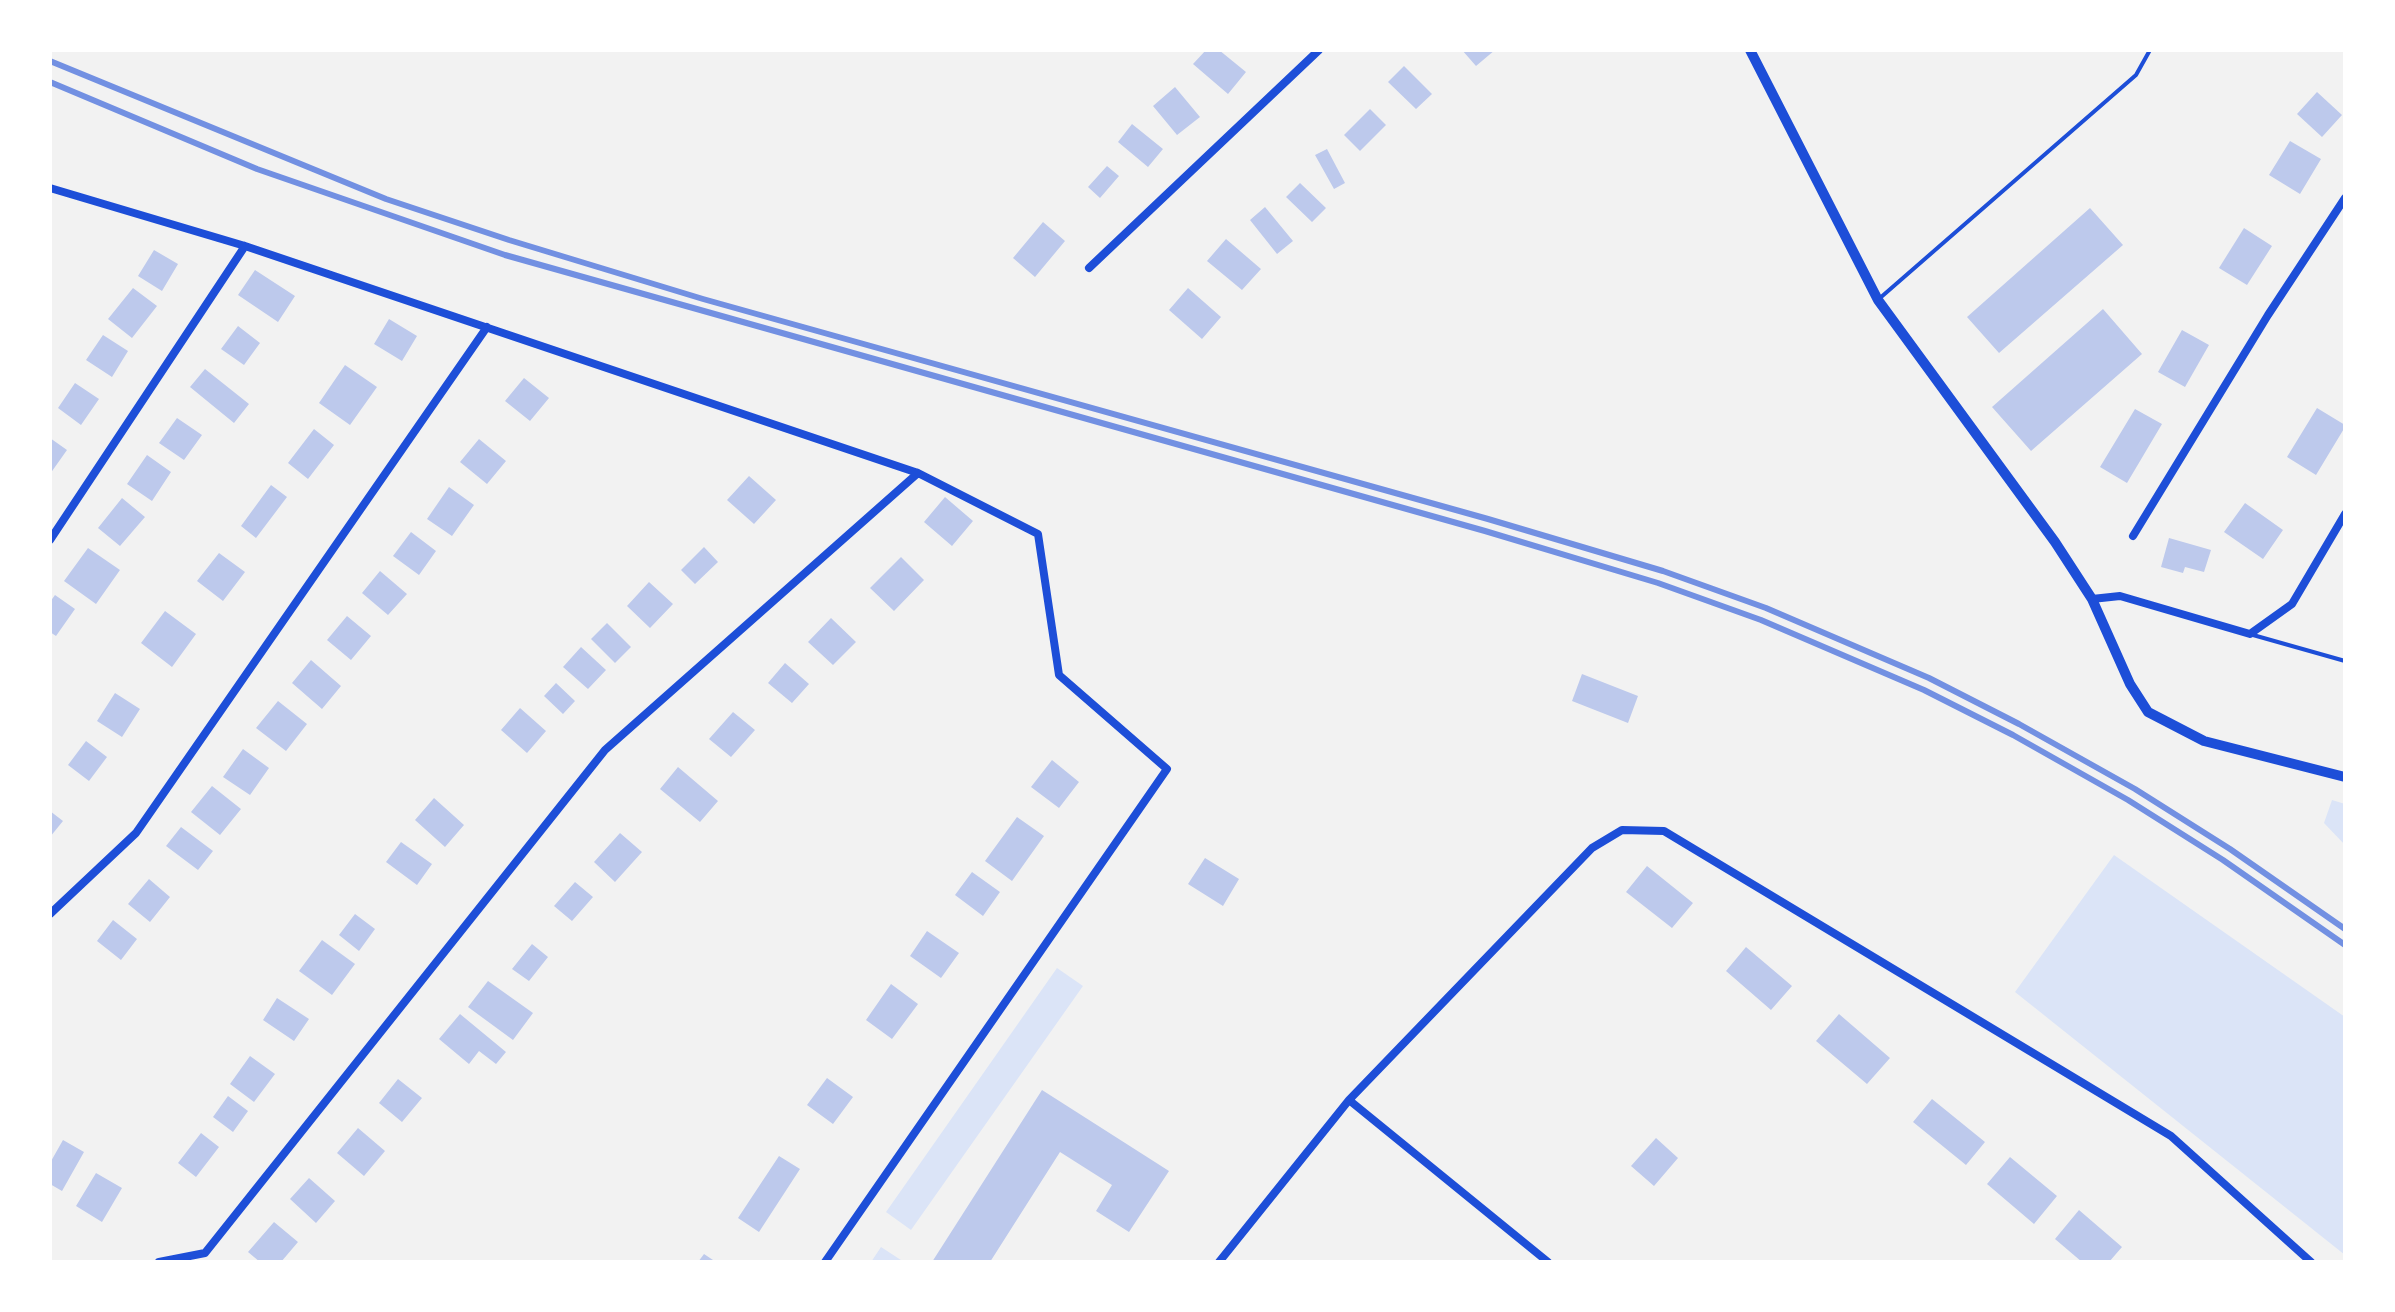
<!DOCTYPE html>
<style>
body{margin:0}
#map{position:relative;width:2395px;height:1312px;overflow:hidden;background:#f2f2f2;font-family:"Work Sans",sans-serif}
canvas{display:block}
.frame{position:absolute;inset:0;border:52px solid #fff;pointer-events:none}
</style>
<div id="map">
<canvas width="2395" height="1312"></canvas>
<div class="frame"></div>
</div>
<script>
const context = document.querySelector('canvas').getContext('2d');
context.lineJoin = 'round';
function paint(path, color) {
  context.fillStyle = color;
  context.fill(path, 'evenodd');
}
function shape(rows) {
  const path = new Path2D();
  for (const r of rows) {
    path.moveTo(r[0], r[1]);
    for (let i = 2; i < r.length; i += 2) path.lineTo(r[i], r[i + 1]);
  }
  return path;
}
function strokePath(path, color, width, dash) {
  context.strokeStyle = color;
  context.lineWidth = width;
  context.lineCap = dash ? 'butt' : 'round';
  context.setLineDash(dash || []);
  context.stroke(path);
}
const green = shape([
 [2332,800,2345,804,2345,845,2324,823],
 [2114,855,2345,1017,2345,1255,2015,992],
 [1057,968,1083,986,911,1230,886,1212],
 [881,1247,904,1262,871,1262]
]);
const building = shape([
 [1206,50,1219,50,1246,72,1228,94,1193,64],
 [1462,50,1495,50,1476,66],
 [1404,66,1432,94,1416,109,1388,82],
 [1175,87,1200,117,1177,135,1153,106],
 [2317,92,2342,115,2322,137,2297,114],
 [1370,109,1386,125,1360,151,1344,135],
 [1132,124,1163,149,1148,167,1118,142],
 [2290,141,2321,159,2300,194,2269,175],
 [1327,149,1345,183,1334,189,1315,155],
 [1107,166,1119,176,1100,198,1088,187],
 [1300,183,1326,208,1312,222,1286,197],
 [1265,207,1293,241,1277,254,1250,220],
 [2090,208,2123,245,1999,353,1967,317],
 [1043,222,1065,241,1035,277,1013,258],
 [2244,228,2272,246,2247,285,2219,268],
 [1226,239,1261,269,1242,290,1207,261],
 [154,250,178,264,162,291,138,276],
 [255,270,295,296,278,322,238,295],
 [133,288,157,306,132,338,108,319],
 [1188,288,1221,317,1202,339,1169,310],
 [2103,309,2142,354,2031,451,1992,407],
 [389,319,417,336,402,361,374,344],
 [238,326,260,343,244,365,221,349],
 [2182,330,2209,345,2185,387,2158,372],
 [103,335,128,351,112,377,86,360],
 [345,365,377,387,350,425,319,403],
 [205,369,249,404,234,423,190,387],
 [524,378,549,398,530,421,505,401],
 [75,383,99,399,81,425,58,408],
 [2317,408,2345,425,2345,427,2316,475,2287,457],
 [2135,409,2162,424,2127,483,2100,467],
 [177,418,202,435,184,460,159,443],
 [314,429,334,445,308,479,288,463],
 [50,438,67,450,50,474],
 [479,439,506,461,487,484,460,462],
 [147,455,171,472,152,501,127,484],
 [749,476,776,500,754,524,727,500],
 [271,485,287,497,256,538,241,526],
 [449,487,474,505,452,536,427,519],
 [945,497,973,521,952,546,924,522],
 [122,498,145,517,120,546,98,528],
 [2245,503,2283,530,2263,559,2224,532],
 [411,532,436,551,419,575,393,556],
 [2169,538,2211,550,2204,572,2185,567,2183,573,2161,567],
 [704,547,718,562,695,584,681,570],
 [88,548,120,570,96,604,64,581],
 [219,553,245,572,223,601,197,581],
 [901,557,924,580,894,611,870,588],
 [380,571,407,594,388,615,362,593],
 [649,582,673,604,650,628,627,606],
 [55,595,75,609,56,636,50,632,50,602],
 [165,611,196,634,172,667,141,643],
 [347,616,371,636,351,660,327,640],
 [831,618,856,642,833,665,808,642],
 [607,623,631,647,615,663,591,639],
 [581,647,606,670,588,689,563,667],
 [311,660,341,686,322,709,292,683],
 [785,663,809,684,792,703,768,683],
 [1582,674,1638,696,1628,723,1572,701],
 [556,683,575,701,563,714,544,696],
 [115,693,140,709,122,737,97,721],
 [278,701,307,724,286,751,256,728],
 [520,708,546,731,527,753,501,730],
 [733,712,755,730,731,757,709,739],
 [86,741,107,757,89,781,68,765],
 [243,749,269,768,250,795,223,777],
 [1052,760,1079,782,1059,808,1031,787],
 [678,767,718,801,700,822,660,789],
 [212,786,241,809,220,835,191,812],
 [434,798,464,825,445,847,415,820],
 [50,811,63,821,50,837],
 [1017,817,1044,836,1012,881,985,861],
 [181,827,213,851,198,870,166,846],
 [620,833,642,852,615,882,594,862],
 [401,842,432,864,417,885,386,862],
 [1205,858,1239,879,1223,906,1188,884],
 [1647,866,1693,903,1672,928,1626,892],
 [972,872,1000,892,983,916,955,895],
 [149,879,170,897,150,922,128,904],
 [575,882,593,897,572,921,554,906],
 [355,914,375,929,359,951,339,935],
 [113,920,137,939,121,960,97,941],
 [927,931,959,953,941,978,910,956],
 [322,940,355,964,332,995,299,971],
 [532,944,548,957,529,981,512,969],
 [1746,947,1792,986,1771,1010,1726,971],
 [488,981,533,1013,513,1040,468,1007],
 [891,984,918,1004,892,1039,866,1020],
 [277,998,309,1019,294,1041,263,1020],
 [460,1014,506,1052,496,1064,479,1051,469,1064,439,1039],
 [1839,1014,1890,1058,1867,1084,1816,1041],
 [250,1056,275,1074,254,1102,230,1084],
 [827,1078,853,1097,833,1124,807,1105],
 [398,1079,422,1098,402,1122,379,1103],
 [1042,1090,1169,1171,1129,1232,1096,1211,1112,1185,1060,1152,990,1262,932,1262],
 [228,1096,248,1111,233,1132,213,1117],
 [1932,1099,1985,1142,1966,1165,1913,1122],
 [358,1128,385,1151,364,1176,337,1153],
 [201,1133,219,1147,196,1177,178,1163],
 [1656,1138,1678,1158,1654,1186,1631,1166],
 [63,1140,84,1152,62,1191,50,1184,50,1163],
 [779,1156,800,1169,759,1232,738,1218],
 [2010,1157,2057,1196,2034,1224,1987,1184],
 [96,1173,122,1188,102,1222,76,1206],
 [309,1178,335,1201,316,1223,290,1199],
 [2079,1210,2122,1247,2109,1262,2082,1262,2055,1239],
 [274,1222,298,1242,281,1262,260,1262,248,1252],
 [704,1254,716,1262,698,1262]
]);
const service = shape([
 [1880,298,2136,75,2150,50],
 [2253,635,2345,661]
]);
const minor = shape([
 [50,188,245,246,918,473,1038,534,1059,675,1167,769,825,1262],
 [1089,268,1319,50],
 [2133,536,2268,315,2345,198],
 [50,540,245,246],
 [2092,599,2120,596,2250,634,2292,604,2345,514],
 [50,914,136,833,487,327],
 [1349,1100,1548,1262],
 [159,1262,205,1253,605,750,918,473],
 [1219,1262,1349,1100,1592,848,1622,830,1664,831,2171,1136,2311,1262]
]);
const tertiary = shape([
 [1750,50,1878,300,2055,542,2092,599,2130,684,2148,712,2204,741,2345,777]
]);
const rail = shape([
 [50,61,386,199,509,240,703,299,1488,519,1663,571,1766,608,1929,678,2019,724,2135,789,2230,849,2345,929],
 [50,82,257,169,505,255,1485,531,1658,583,1761,620,1924,690,2013,735,2128,800,2223,860,2345,945]
]);
paint(green, '#dbe4f7');
paint(building, '#bdc9ec');
strokePath(service, '#1d4ed8', 4);
strokePath(minor, '#1d4ed8', 8);
strokePath(tertiary, '#1d4ed8', 10);
strokePath(rail, '#7290e2', 6);
</script>
